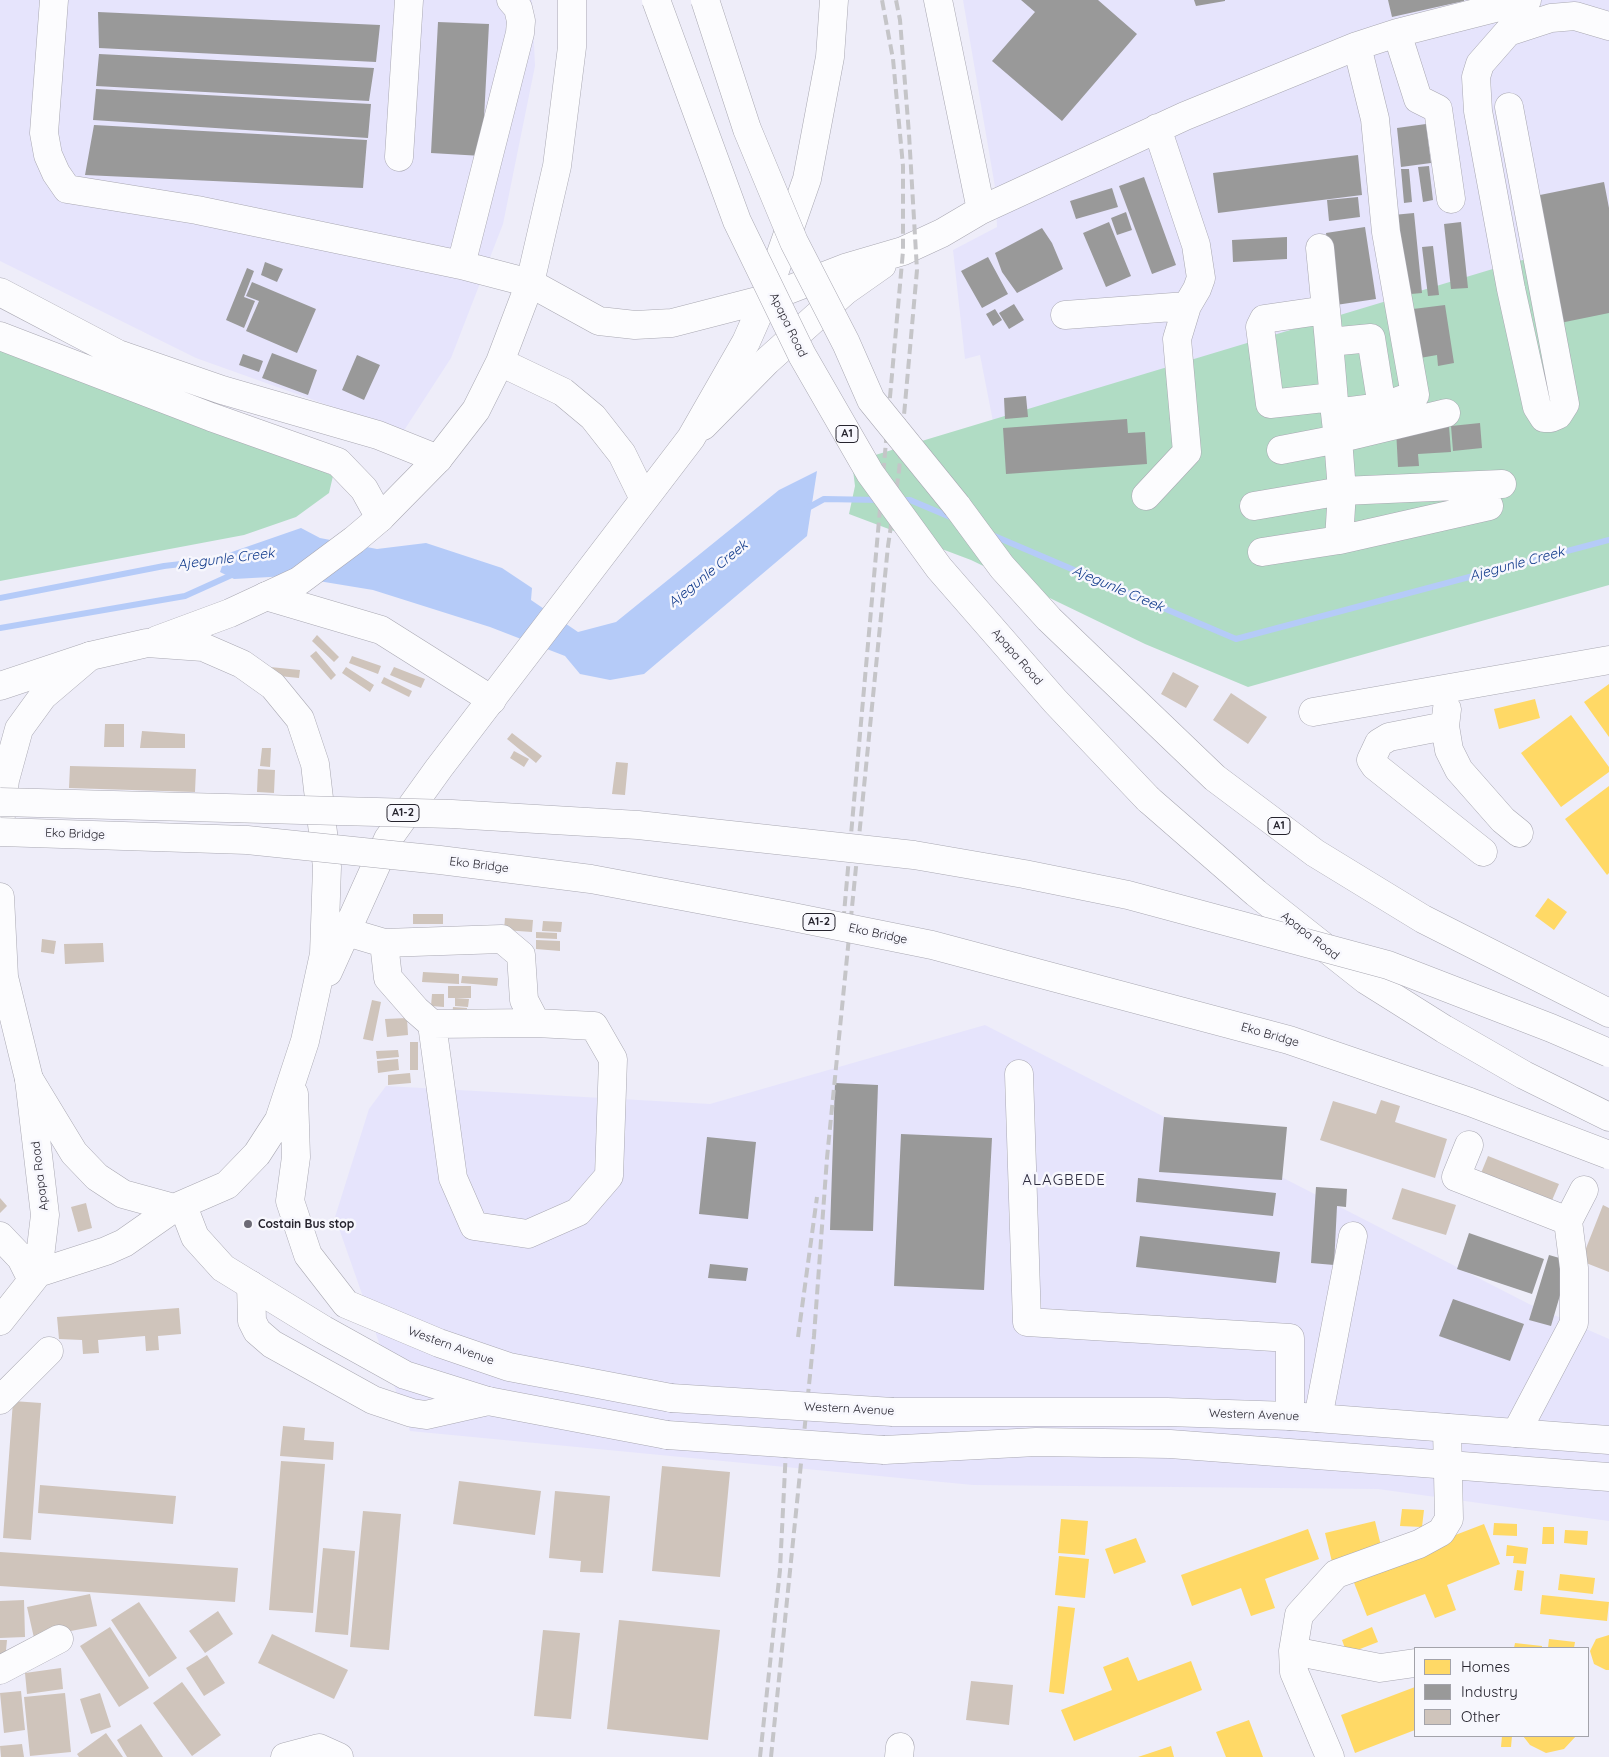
<!DOCTYPE html>
<style>
body{margin:0}
#map{position:relative;width:1609px;height:1757px;overflow:hidden;background:#eeedf9;font-family:Quicksand,sans-serif}
canvas{display:block}
.legend{position:absolute;left:1414px;top:1647px;width:175px;height:90px;box-sizing:border-box;background:#f7f7fd;border:1px solid #a3a3aa;margin:0;padding:6px 9px;list-style:none;font-size:15px;color:#26242e}
.legend li{display:flex;align-items:center;gap:10px;height:25px}
.legend b{width:25px;border:1px solid #a3a3aa}
</style>
<div id="map">
<canvas width="1609" height="1757"></canvas>
<ul class="legend">
<li><b style="height:14px;background:#ffd966"></b>Homes</li>
<li><b style="height:14px;background:#999"></b>Industry</li>
<li><b style="height:14px;background:#cfc4bb"></b>Other</li>
</ul>
</div>
<script>
const context = document.querySelector('canvas').getContext('2d');
context.lineJoin = 'round';
function paint(path, color) {
  context.fillStyle = color;
  context.fill(path, 'evenodd');
}
function shape(rows) {
  const path = new Path2D();
  for (const r of rows) {
    path.moveTo(r[0], r[1]);
    for (let i = 2; i < r.length; i += 2) path.lineTo(r[i], r[i + 1]);
  }
  return path;
}
function strokePath(path, color, width, dash) {
  context.strokeStyle = color;
  context.lineWidth = width;
  context.lineCap = dash ? 'butt' : 'round';
  context.setLineDash(dash || []);
  context.stroke(path);
}
function write(font, color, halo, rows, align = 'center') {
  context.font = font + ' Quicksand,sans-serif';
  context.lineWidth = 5;
  context.setLineDash([]);
  context.textBaseline = 'middle';
  context.strokeStyle = halo;
  context.fillStyle = color;
  for (const [text, x, y, turn = 0] of rows) {
    context.save();
    context.translate(x, y);
    context.rotate((+turn || 0) * Math.PI / 180);
    context.textAlign = isNaN(turn) ? turn : align;
    if (halo) context.strokeText(text, 0, 0);
    context.fillText(text, 0, 0);
    context.restore();
  }
}
const built = shape([
 [0,0,532,0,535,66,503,224,451,358,403,432,196,358,0,261],
 [963,0,1609,0,1609,479,1006,488,980,355,965,359,953,250,997,227,995,187],
 [985,1025,1529,1304,1609,1339,1609,1521,1378,1489,973,1485,410,1431,335,1217,369,1109,386,1086,710,1104]
]);
const green = shape([
 [1609,234,1609,585,1248,687,1145,644,971,560,849,514,855,486,852,462],
 [0,341,244,434,333,476,329,493,296,517,244,535,0,581]
]);
const water = shape([
 [817,471,807,536,644,674,610,680,580,674,565,656,490,627,373,590,288,576,234,579,220,572,226,554,301,528,320,538,377,549,426,543,502,568,532,588,531,600,578,632,616,622,779,490]
]);
const homes = shape([
 [1609,684,1609,737,1584,702],
 [1535,699,1540,718,1499,729,1494,709],
 [1571,715,1609,767,1609,772,1561,807,1521,753],
 [1609,786,1609,873,1607,875,1565,819],
 [1548,898,1567,912,1554,930,1535,916],
 [1402,1509,1424,1510,1422,1527,1400,1526],
 [1061,1519,1088,1521,1085,1555,1058,1553],
 [1375,1521,1382,1550,1332,1562,1325,1533],
 [1494,1523,1517,1524,1517,1536,1493,1535],
 [1484,1524,1500,1564,1447,1585,1456,1610,1435,1618,1425,1594,1367,1616,1351,1575],
 [1543,1527,1554,1527,1554,1544,1542,1544],
 [1308,1529,1319,1559,1265,1579,1275,1608,1251,1616,1241,1588,1192,1606,1181,1575],
 [1565,1530,1588,1531,1587,1545,1564,1543],
 [1136,1538,1146,1562,1114,1574,1105,1549],
 [1507,1545,1528,1548,1526,1564,1513,1563,1514,1556,1506,1556],
 [1059,1556,1089,1559,1085,1598,1055,1595],
 [1517,1570,1524,1571,1522,1591,1514,1590],
 [1560,1574,1595,1578,1593,1594,1558,1590],
 [1542,1595,1609,1602,1607,1621,1540,1614],
 [1058,1606,1075,1608,1064,1694,1049,1692],
 [1372,1627,1378,1642,1347,1654,1342,1640],
 [1609,1635,1609,1670,1606,1670,1594,1664,1590,1651,1596,1639],
 [1549,1639,1575,1642,1574,1648,1548,1648],
 [1515,1643,1542,1646,1542,1648,1514,1648],
 [1128,1657,1138,1681,1191,1661,1202,1690,1074,1741,1061,1710,1112,1690,1103,1667],
 [1415,1687,1415,1730,1355,1753,1341,1715],
 [1249,1720,1263,1757,1226,1757,1216,1732],
 [1502,1736,1512,1736,1511,1747,1501,1747],
 [1523,1736,1576,1736,1564,1749,1546,1753,1530,1745],
 [1171,1746,1174,1757,1138,1757]
]);
const industry = shape([
 [1021,0,1098,0,1137,34,1062,121,992,61,1035,12],
 [1194,0,1225,0,1225,1,1196,6],
 [1388,0,1464,0,1464,1,1392,17],
 [98,12,380,25,376,62,99,48],
 [438,22,489,24,482,156,431,153],
 [99,54,374,68,369,101,96,86],
 [96,89,371,104,368,138,93,120],
 [1426,124,1431,163,1401,167,1397,128],
 [94,125,367,140,363,188,85,175],
 [1358,155,1362,195,1218,213,1213,173],
 [1429,166,1433,200,1423,202,1418,167],
 [1401,169,1409,169,1412,202,1404,203],
 [1144,177,1176,265,1152,274,1119,186],
 [1604,182,1609,208,1609,313,1560,323,1535,196],
 [1112,188,1118,207,1076,219,1070,201],
 [1358,197,1360,217,1329,221,1327,200],
 [1126,212,1132,230,1117,235,1111,218],
 [1414,213,1422,293,1400,295,1393,215],
 [1109,222,1131,276,1106,287,1083,233],
 [1461,222,1468,288,1451,289,1444,224],
 [1365,227,1376,299,1336,305,1326,233],
 [1042,228,1052,243,1063,269,1017,293,1002,272,995,253],
 [1287,237,1287,259,1233,262,1232,240],
 [1433,246,1439,295,1428,296,1422,247],
 [988,257,1008,294,982,308,961,271],
 [265,262,283,269,277,282,261,275],
 [247,268,254,271,244,297,255,301,244,328,226,320],
 [252,282,316,309,297,353,246,331,259,301,246,296],
 [1014,304,1024,320,1009,329,999,313],
 [1445,305,1454,363,1438,366,1437,355,1420,358,1413,309],
 [995,309,1002,320,993,326,986,314],
 [272,353,317,370,308,395,262,378],
 [243,354,263,361,259,372,239,365],
 [357,355,380,365,364,400,342,390],
 [1026,396,1028,417,1005,419,1004,398],
 [1127,419,1128,433,1145,432,1147,464,1006,474,1003,428],
 [1480,423,1482,448,1453,451,1451,426],
 [1449,426,1451,452,1418,454,1419,466,1398,467,1396,429],
 [835,1083,878,1085,873,1231,830,1230],
 [1164,1117,1287,1127,1282,1180,1159,1172],
 [901,1134,992,1138,984,1290,894,1286],
 [707,1137,756,1142,748,1219,699,1214],
 [1138,1178,1276,1193,1273,1216,1136,1202],
 [1316,1187,1347,1189,1346,1207,1337,1206,1334,1265,1311,1263],
 [1469,1233,1544,1259,1532,1294,1457,1269],
 [1140,1236,1280,1252,1276,1283,1136,1267],
 [1549,1255,1570,1261,1551,1326,1529,1320],
 [710,1264,748,1268,746,1281,708,1278],
 [1453,1299,1524,1324,1510,1361,1439,1336]
]);
const stream = shape([
 [899,500,910,500,955,519],
 [804,510,824,499,879,500],
 [992,535,1236,639,1609,540],
 [0,598,164,566,232,558],
 [0,628,185,596,236,573]
]);
const building = shape([
 [317,635,339,657,334,662,312,641],
 [316,651,336,675,331,680,310,656],
 [352,656,381,666,378,674,349,663],
 [270,667,300,670,299,678,269,675],
 [346,667,374,685,370,692,342,673],
 [394,667,425,679,421,688,390,675],
 [1173,672,1199,686,1186,708,1161,694],
 [384,677,412,691,409,697,381,683],
 [1231,693,1267,717,1248,744,1213,720],
 [105,724,124,724,124,747,104,747],
 [142,731,185,734,185,748,140,748],
 [512,733,542,756,536,763,507,739],
 [262,748,271,748,270,767,260,766],
 [514,751,529,759,524,767,510,758],
 [616,762,628,763,625,795,612,794],
 [70,766,196,769,195,792,69,788],
 [258,769,275,770,274,793,257,792],
 [413,914,443,914,443,924,413,924],
 [505,918,533,920,532,932,504,930],
 [543,921,562,922,561,932,542,931],
 [536,932,557,933,557,939,536,938],
 [42,939,56,941,54,954,41,952],
 [536,940,560,941,560,951,536,949],
 [103,943,104,962,65,964,64,944],
 [423,972,459,974,459,984,422,982],
 [462,976,498,978,497,986,461,983],
 [448,986,471,986,471,998,448,998],
 [432,994,444,994,444,1007,431,1006],
 [455,998,469,999,468,1007,455,1006],
 [372,1000,381,1002,373,1041,363,1039],
 [453,1007,467,1008,467,1018,452,1017],
 [407,1018,408,1035,387,1037,385,1019],
 [410,1042,418,1042,418,1070,410,1070],
 [398,1050,399,1057,377,1059,376,1051],
 [398,1059,399,1070,378,1073,377,1061],
 [410,1073,411,1083,388,1085,388,1075],
 [1381,1100,1400,1106,1395,1122,1447,1139,1435,1178,1320,1140,1333,1101,1376,1114],
 [1488,1156,1559,1184,1550,1205,1479,1178],
 [1402,1188,1456,1205,1446,1235,1392,1219],
 [0,1198,7,1206,0,1213],
 [86,1203,92,1228,78,1232,71,1207],
 [1603,1205,1609,1208,1609,1272,1581,1261],
 [179,1308,181,1334,158,1336,159,1350,146,1351,145,1336,98,1340,99,1353,83,1354,82,1340,59,1339,57,1317],
 [13,1401,41,1403,31,1540,3,1538],
 [283,1426,305,1428,304,1440,334,1442,333,1460,280,1456],
 [281,1461,325,1464,313,1613,269,1610],
 [662,1466,730,1472,720,1577,652,1571],
 [459,1481,541,1491,535,1535,453,1524],
 [40,1485,176,1496,173,1524,38,1513],
 [555,1491,610,1496,603,1573,580,1572,581,1561,549,1558],
 [363,1511,401,1514,389,1650,350,1647],
 [323,1548,355,1551,348,1635,315,1632],
 [0,1552,238,1568,235,1602,0,1586],
 [90,1594,97,1626,34,1638,27,1607],
 [24,1600,25,1637,0,1638,0,1601],
 [139,1602,177,1658,149,1677,111,1620],
 [218,1611,233,1634,205,1653,189,1631],
 [619,1620,720,1630,708,1740,607,1729],
 [110,1627,149,1688,119,1707,80,1646],
 [543,1630,580,1633,571,1719,534,1716],
 [272,1634,348,1670,334,1699,258,1663],
 [0,1640,7,1640,5,1661,0,1661],
 [207,1655,225,1683,204,1696,186,1668],
 [61,1668,63,1689,27,1694,25,1673],
 [971,1681,1013,1685,1009,1725,966,1720],
 [182,1682,221,1735,192,1756,153,1703],
 [21,1691,25,1730,4,1733,0,1693],
 [65,1693,71,1752,30,1756,24,1697],
 [100,1693,111,1727,91,1734,80,1699],
 [141,1724,163,1757,127,1757,117,1740],
 [106,1733,123,1757,79,1757,77,1754],
 [22,1744,24,1757,1,1757,0,1746]
]);
const minor = shape([
 [54,0,44,133,48,155,56,173,67,189,197,210,461,265],
 [511,0,518,8,521,21,520,33,461,265,530,283],
 [938,0,981,210],
 [1397,33,1418,99,1438,109,1451,199],
 [1357,46,1375,119,1386,232,1415,395,1382,407,1335,413,1338,439,1446,413],
 [1509,107,1565,404,1558,415,1551,418,1544,418,1537,407,1511,289,1478,111,1476,77,1480,64,1508,32,1551,18,1575,16,1609,26],
 [399,157,409,0],
 [1320,248,1329,342,1371,338,1382,407],
 [0,292,118,354,222,390,378,435,438,459],
 [765,299,845,268,903,251,942,233,981,210,1185,116,1357,46,1397,33,1527,0],
 [1326,310,1264,319,1260,327,1270,404,1333,397],
 [1065,315,1187,306],
 [0,336,211,417,338,462,364,489,380,518],
 [1329,342,1335,413],
 [703,426,767,361,845,291,882,265],
 [1146,496,1187,452,1177,339,1187,306,1197,289,1201,278,1196,245,1157,128],
 [1254,506,1342,491,1338,439,1281,450],
 [1489,506,1339,540,1342,491,1502,484],
 [1262,552,1339,540],
 [266,596,381,630,492,700],
 [1447,709,1445,726,1449,750,1459,770,1503,820,1519,833],
 [1313,712,1609,660],
 [1445,726,1389,737,1379,743,1371,760,1375,766,1483,852],
 [347,932,384,943,502,939,521,955,524,1000,536,1023,594,1026,613,1059,609,1176,578,1212,528,1234,474,1226,453,1178,432,1024,416,1010,388,978,384,943],
 [432,1024,536,1023],
 [1019,1074,1027,1322,1290,1338,1290,1416],
 [29,1079,45,1215,38,1273],
 [1469,1145,1456,1177,1568,1221,1574,1268,1574,1323,1516,1433],
 [1568,1221,1584,1190],
 [0,1236,21,1258,31,1278],
 [251,1285,252,1321,257,1331,272,1344,373,1400,412,1413,426,1415,488,1401],
 [0,1321,38,1273,106,1251,124,1243,174,1208],
 [0,1400,49,1351],
 [1318,1418,1353,1236],
 [1293,1651,1380,1668,1415,1663],
 [0,1670,59,1639],
 [285,1757,319,1748,339,1757],
 [899,1757,900,1747],
 [1330,1757,1294,1672,1293,1651,1299,1615,1336,1574,1419,1544,1441,1532,1449,1519,1447,1428]
]);
const major = shape([
 [530,283,599,321,635,325,672,323,765,299],
 [500,362,563,392,593,417,622,454,644,499],
 [157,640,230,613,299,581,354,540,380,518,438,459,476,410,500,362,530,283,557,166,572,47,572,0],
 [0,824,5,780,19,729,43,696,90,656,147,643,203,647,242,664,273,686,300,719,315,764,327,867,324,954,305,1041,279,1120,257,1154,227,1185,174,1208,123,1194,97,1177,74,1153,29,1079,4,977,0,897],
 [328,972,388,839,439,768,691,438,746,342,765,299,807,179,830,57,834,0],
 [294,1094,296,1157,290,1201,308,1255,346,1304,439,1343,509,1367,671,1398],
 [183,1206,195,1237,223,1268,324,1330,405,1375,488,1401,667,1435],
 [893,1412,1167,1412,1290,1416,1609,1440],
 [884,1450,1036,1442,1170,1444,1609,1477]
]);
const highway = shape([
 [957,506,1002,567,1049,619,1215,778,1315,853,1423,919,1609,1013],
 [0,686,90,656],
 [1148,799,1256,893,1366,980,1444,1029,1524,1075,1609,1117],
 [0,981,6,990]
]);
const rail = shape([
 [842,936,903,251,903,166,893,59,882,0],
 [798,1337,817,1197],
 [760,1757,780,1570,787,1429],
 [771,1757,814,1336,827,1158,888,546,899,471,917,270,909,134,900,20,896,0]
]);
const majorBridge = shape([
 [671,1398,893,1412],
 [667,1435,884,1450]
]);
const highwayBridge = shape([
 [656,0,737,221,802,355,870,473,939,568,1055,701,1148,799],
 [705,0,747,129,794,242,846,343,871,400,957,506],
 [0,802,452,814,638,825,914,855,1024,874,1128,895,1388,965,1551,1028,1609,1053],
 [0,832,247,840,440,860,591,879,783,915,932,945,1289,1040,1470,1102,1609,1155]
]);
const markers = [
 [248,1224,5,"#6c6a75"]
];
const shields = [
 [847,434,22],
 [403,813,32],
 [1279,826,22],
 [819,922,32]
];
const shieldNames = [
 ["A1",847,434],
 ["A1-2",403,813],
 ["A1",1279,826],
 ["A1-2",819,922]
];
const streetNames = [
 ["Apapa Road",788,325,64],
 ["Apapa Road",1017,657,49],
 ["Eko Bridge",75,834,2],
 ["Eko Bridge",479,865,7],
 ["Eko Bridge",878,934,12],
 ["Apapa Road",1310,936,38],
 ["Eko Bridge",1270,1035,16],
 ["Apapa Road",40,1176,-97],
 ["Western Avenue",451,1346,20],
 ["Western Avenue",849,1409,3],
 ["Western Avenue",1254,1415,2]
];
const poiNames = [
 ["Costain Bus stop",258,1224]
];
const waterNames = [
 ["Ajegunle Creek",226,559,-7],
 ["Ajegunle Creek",1517,564,-15],
 ["Ajegunle Creek",708,574,-39],
 ["Ajegunle Creek",1118,589,23]
];
const quarterNames = [
 ["ALAGBEDE",1064,1180]
];
paint(built, '#e6e4fc');
paint(green, '#b0dcc4');
paint(water, '#b5cbf8');
paint(homes, '#ffd966');
paint(industry, '#999');
strokePath(stream, '#b5cbf8', 6);
paint(building, '#cfc4bb');
strokePath(minor, '#a9a8b2', 29);
strokePath(major, '#a9a8b2', 29);
strokePath(highway, '#a9a8b2', 29);
strokePath(minor, '#fcfcfe', 28);
strokePath(major, '#fcfcfe', 28);
strokePath(highway, '#fcfcfe', 28);
strokePath(rail, '#c5c5c8', 4, [10, 5]);
strokePath(majorBridge, '#a9a8b2', 29, []);
strokePath(highwayBridge, '#a9a8b2', 29, []);
strokePath(majorBridge, '#fcfcfe', 28);
strokePath(highwayBridge, '#fcfcfe', 28);
for (const [x, y, r, color] of markers) {
  const dot = new Path2D();
  dot.arc(x, y, r, 0, 2 * Math.PI);
  context.fillStyle = color;
  context.fill(dot);
  strokePath(dot, '#f7f7fd', 2);
}
for (const [x, y, w] of shields) {
  const box = new Path2D();
  box.roundRect(x - w / 2, y - 8.5, w, 17, 4);
  context.fillStyle = '#f7f7fd';
  context.fill(box);
  strokePath(box, '#26242e', 1);
}
write('bold 11px', '#26242e', null, shieldNames);
write('12px', '#26242e', '#f7f7fd', streetNames);
write('bold 12px', '#26242e', '#f7f7fd', poiNames, 'left');
write('italic 14px', '#0f398a', '#f7f7fd', waterNames);
context.letterSpacing = '1px';
write('15px', '#2e2c40', '#f7f7fd', quarterNames);
context.letterSpacing = '0px';
</script>
